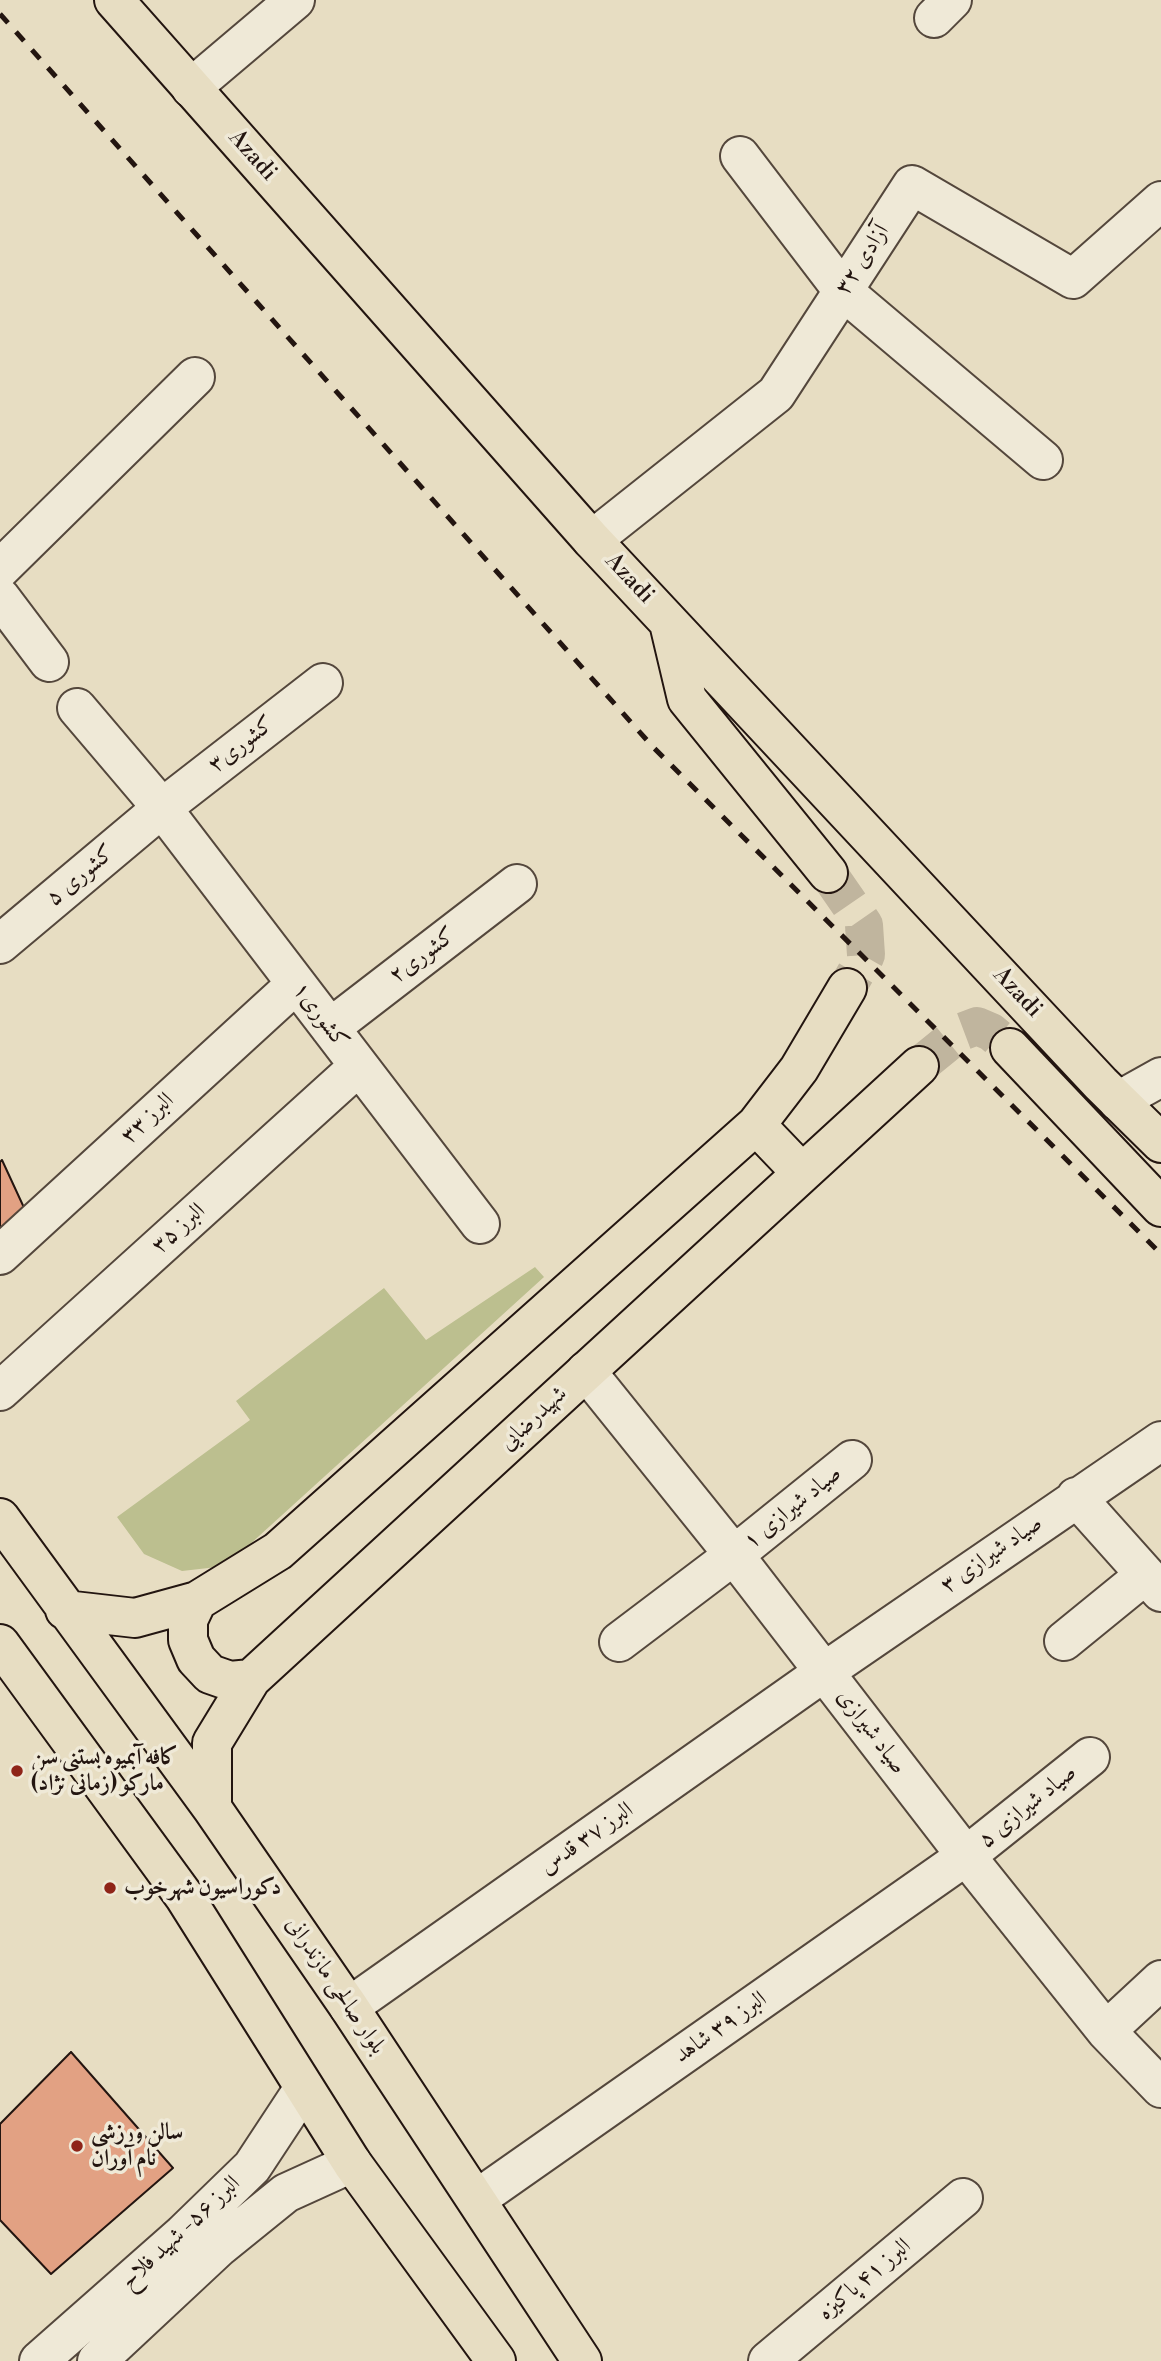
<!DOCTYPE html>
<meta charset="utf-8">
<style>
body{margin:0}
canvas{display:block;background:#e7ddc2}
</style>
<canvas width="1161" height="2361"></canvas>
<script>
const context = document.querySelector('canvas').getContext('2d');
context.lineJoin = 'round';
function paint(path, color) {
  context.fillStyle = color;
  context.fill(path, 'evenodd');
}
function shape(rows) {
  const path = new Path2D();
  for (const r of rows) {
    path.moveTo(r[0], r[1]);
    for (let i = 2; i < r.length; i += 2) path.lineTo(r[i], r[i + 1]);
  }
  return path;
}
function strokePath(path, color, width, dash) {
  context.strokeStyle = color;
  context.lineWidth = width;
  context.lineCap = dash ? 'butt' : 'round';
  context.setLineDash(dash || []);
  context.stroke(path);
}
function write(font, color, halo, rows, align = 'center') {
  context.font = font + ' "Libre Bodoni",Amiri,serif';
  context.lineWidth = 7;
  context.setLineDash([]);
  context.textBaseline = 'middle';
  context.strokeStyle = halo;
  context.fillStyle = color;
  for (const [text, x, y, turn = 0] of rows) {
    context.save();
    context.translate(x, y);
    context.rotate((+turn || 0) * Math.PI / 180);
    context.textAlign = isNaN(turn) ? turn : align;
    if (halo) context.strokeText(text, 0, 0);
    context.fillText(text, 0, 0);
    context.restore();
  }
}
const green = shape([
 [535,1267,544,1277,226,1566,182,1571,144,1554,117,1517,250,1420,236,1401,384,1288,426,1340]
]);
const building = shape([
 [2,1160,26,1212,0,1236,0,1162,2,1160],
 [71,2052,173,2168,51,2274,0,2220,0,2124,71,2052]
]);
const majorTunnel = shape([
 [828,873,864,925,866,955,847,988],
 [919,1066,961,1032,977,1026,991,1032,1010,1048]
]);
const minor = shape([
 [934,18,952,0],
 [191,88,295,0],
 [740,156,843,291,1043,460],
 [592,540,776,394,912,185,1073,279,1161,201],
 [0,569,195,377],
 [0,597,49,662],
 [77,708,162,808,480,1224],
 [0,944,162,808,323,683],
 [330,1028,517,884],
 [1118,1101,1161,1077],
 [0,1255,296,984],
 [586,1371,734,1555,966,1856,1106,2031,1161,2088],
 [0,1391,359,1066],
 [1076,1497,1161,1592],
 [1064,1641,1145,1575],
 [619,1642,734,1555,852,1460],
 [349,2007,824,1672,1161,1441],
 [1106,2031,1161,1980],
 [477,2199,966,1856,1090,1757],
 [39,2361,183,2234,252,2167,304,2088],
 [97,2361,218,2248,286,2193,352,2163],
 [768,2361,963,2198]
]);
const major = shape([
 [114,0,592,540,1101,1084,1161,1143],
 [669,623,687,699,828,873],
 [1010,1048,1161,1207],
 [756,1125,801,1172],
 [0,1518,212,1808,349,2007,582,2361],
 [197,1601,188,1620,188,1640,196,1659,210,1674,230,1681,251,1679],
 [65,1610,135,1618,197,1601,278,1551,756,1125,799,1069,847,988],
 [0,1644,184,1896,352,2163,496,2361],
 [212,1808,212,1743,251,1679,919,1066]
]);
const rail = shape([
 [0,14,653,747,1161,1254]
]);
const markers = [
 [17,1771,7,"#8f2418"],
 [110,1888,7,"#8f2418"],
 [77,2146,7,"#8f2418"]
];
const streetNames = [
 ["Azadi",252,156,48],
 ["آزادی ۳۲",863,260,-57],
 ["Azadi",629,579,47],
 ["کشوری۳",242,745,-38],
 ["کشوری ۵",81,876,-40],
 ["کشوری۲",423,956,-37],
 ["Azadi",1017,993,47],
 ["کشوری۱",320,1016,53],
 ["البرز ۳۳",148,1119,-43],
 ["البرز ۳۵",179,1229,-42],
 ["شهیدرضایی",534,1419,-43],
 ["صیاد شیرازی ۱",793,1508,-39],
 ["صیاد شیرازی ۳",992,1555,-35],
 ["صیاد شیرازی",871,1732,53],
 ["صیاد شیرازی ۵",1028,1807,-39],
 ["البرز ۳۷ قدس",587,1839,-35],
 ["بلوار صالحی مازندرانی",335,1986,56],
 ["البرز ۳۹ شاهد",721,2028,-35],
 ["البرز ۵۶- شهید فلاح",181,2233,-43],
 ["البرز ۴۱ پاکیزه",865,2280,-40]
];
const poiNames = [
 ["کافه آبمیوه بستنی سن",31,1758],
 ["مارکو (زمانی نژاد)",31,1784],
 ["دکوراسیون شهرخوب",124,1888],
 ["سالن ورزشی",91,2133],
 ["نام آوران",91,2159]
];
paint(green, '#bcbf8f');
paint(building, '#e2a183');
strokePath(building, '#231510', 2);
strokePath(majorTunnel, '#c0b59e', 38, [38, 19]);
strokePath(minor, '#54473c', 42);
strokePath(major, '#231510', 42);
strokePath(minor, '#efe9d7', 38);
strokePath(major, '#e7ddc2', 38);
strokePath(rail, '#231510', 5, [12, 12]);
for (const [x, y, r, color] of markers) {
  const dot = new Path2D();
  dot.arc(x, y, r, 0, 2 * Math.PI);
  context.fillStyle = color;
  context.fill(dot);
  strokePath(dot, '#efe9d7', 2.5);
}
write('23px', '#231510', '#efe9d7', streetNames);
write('bold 23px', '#231510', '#efe9d7', poiNames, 'left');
</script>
